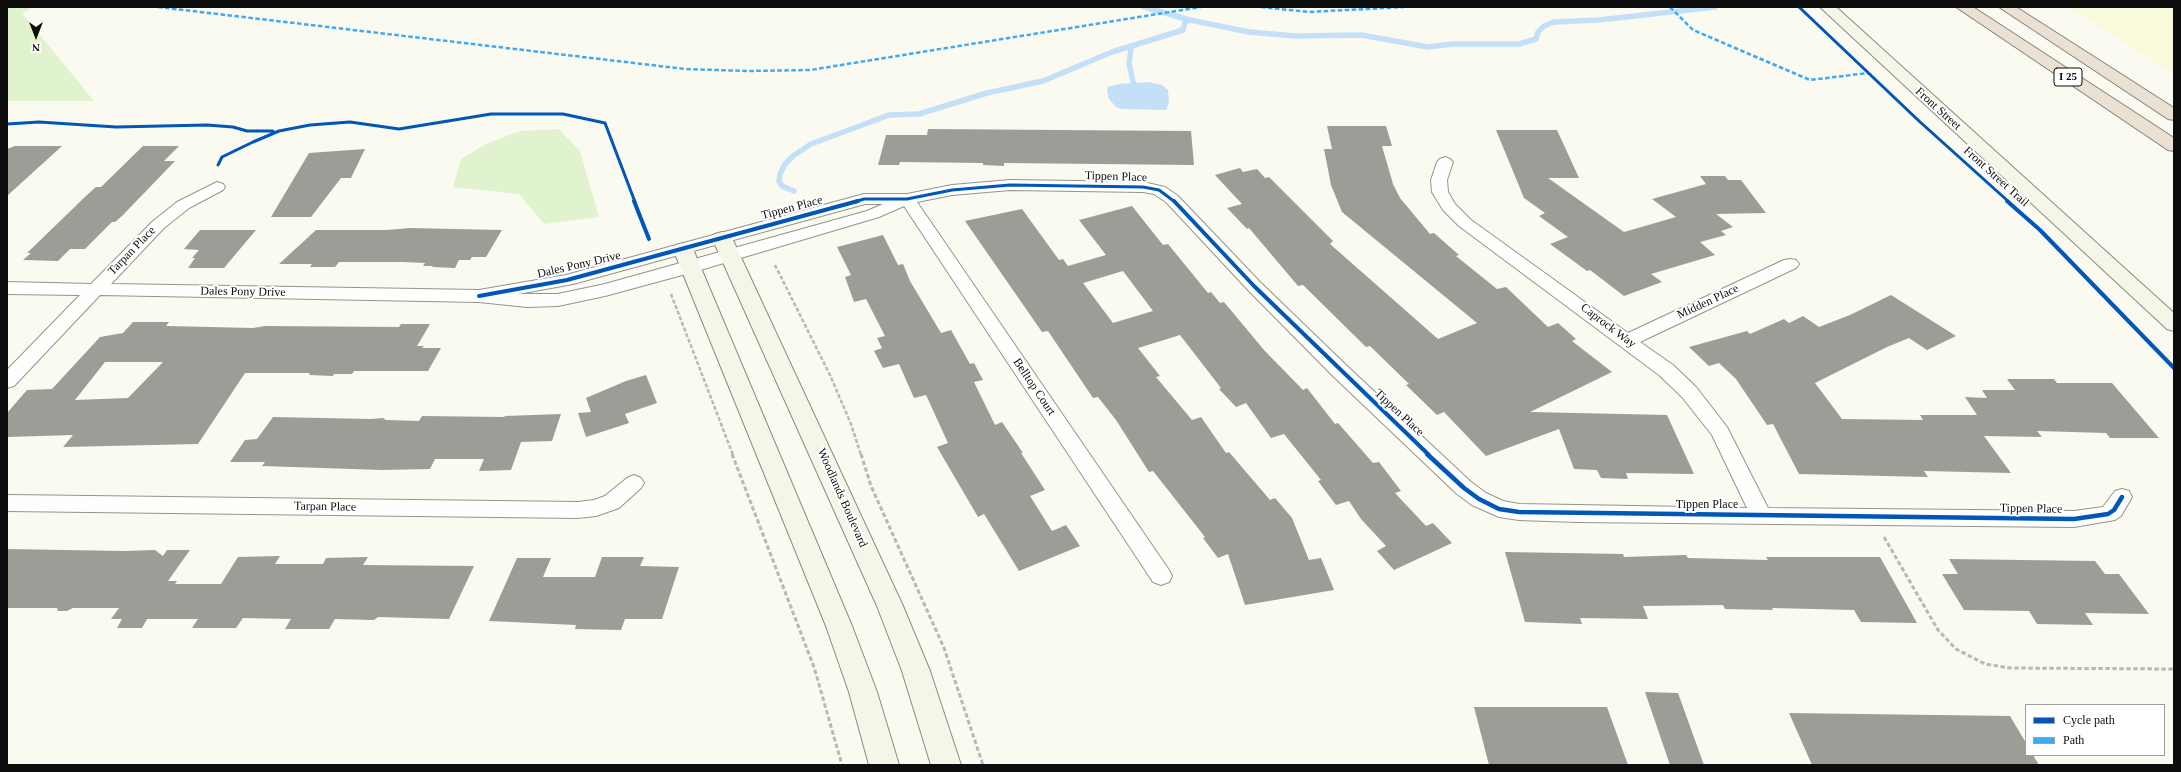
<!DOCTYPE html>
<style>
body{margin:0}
#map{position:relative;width:2181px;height:772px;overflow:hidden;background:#fbfaf0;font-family:Georgia,serif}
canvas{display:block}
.frame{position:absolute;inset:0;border:8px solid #0d0d0d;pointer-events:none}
.legend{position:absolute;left:2025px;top:704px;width:140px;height:52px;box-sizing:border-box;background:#fff;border:1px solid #9e9e9e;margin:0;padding:5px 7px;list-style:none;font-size:12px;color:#0d0d0d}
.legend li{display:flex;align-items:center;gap:8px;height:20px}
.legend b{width:20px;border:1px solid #9e9e9e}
.north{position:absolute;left:16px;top:16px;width:40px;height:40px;-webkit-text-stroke:3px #fff;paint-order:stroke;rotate:180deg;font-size:11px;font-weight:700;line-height:16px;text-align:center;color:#0d0d0d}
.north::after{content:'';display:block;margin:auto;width:14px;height:18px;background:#0d0d0d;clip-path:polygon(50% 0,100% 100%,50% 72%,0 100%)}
</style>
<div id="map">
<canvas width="2181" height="772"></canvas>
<div class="frame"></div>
<ul class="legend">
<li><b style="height:5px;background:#0057b8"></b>Cycle path</li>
<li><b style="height:5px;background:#3fa9f5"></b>Path</li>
</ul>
<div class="north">N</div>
</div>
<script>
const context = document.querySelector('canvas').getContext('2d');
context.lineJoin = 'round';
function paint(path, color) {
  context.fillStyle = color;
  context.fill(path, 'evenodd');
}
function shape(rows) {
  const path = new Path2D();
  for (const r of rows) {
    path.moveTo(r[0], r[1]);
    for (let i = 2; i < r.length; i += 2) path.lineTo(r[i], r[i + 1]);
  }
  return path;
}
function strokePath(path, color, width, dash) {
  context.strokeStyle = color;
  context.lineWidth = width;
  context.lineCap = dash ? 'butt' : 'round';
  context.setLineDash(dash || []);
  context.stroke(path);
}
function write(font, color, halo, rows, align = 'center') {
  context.font = font + ' Georgia,serif';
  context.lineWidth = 4;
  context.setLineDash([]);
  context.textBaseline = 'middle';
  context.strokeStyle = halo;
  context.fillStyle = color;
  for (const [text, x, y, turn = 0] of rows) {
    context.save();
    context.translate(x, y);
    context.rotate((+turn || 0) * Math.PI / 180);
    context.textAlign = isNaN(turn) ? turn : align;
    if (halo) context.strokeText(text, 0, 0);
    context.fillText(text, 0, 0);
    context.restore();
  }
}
const farmland = shape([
 [2069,7,2174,7,2174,74,2079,14]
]);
const green = shape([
 [7,7,33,7,22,13,94,101,7,101],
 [559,129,580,151,599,217,544,224,519,194,453,187,461,159,486,144,520,131]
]);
const water = shape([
 [1148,82,1162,85,1168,90,1169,103,1166,110,1121,109,1116,107,1109,99,1107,91,1108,87,1118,84]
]);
const stream = shape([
 [1144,7,1190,20],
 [1131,48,1129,64,1135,90],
 [794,191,782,186,779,181,780,174,785,164,793,156,811,144,889,115,919,114,987,93,1043,81,1112,52,1183,30,1185,22,1190,20,1249,32,1296,36,1361,35,1428,47,1452,44,1519,44,1536,39,1538,32,1544,26,1554,22,1599,20,1715,7]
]);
const building = shape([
 [1327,126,1386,126,1392,146,1382,146,1393,184,1400,198,1430,234,1434,233,1459,255,1456,256,1497,289,1506,287,1548,327,1558,323,1576,339,1572,341,1612,372,1530,412,1667,415,1694,474,1626,473,1628,479,1601,478,1597,470,1574,469,1559,429,1486,456,1444,412,1437,415,1406,385,1409,384,1370,346,1366,347,1303,285,1298,286,1249,228,1247,229,1227,208,1242,204,1215,175,1240,168,1243,172,1257,169,1265,178,1269,177,1333,241,1330,244,1438,339,1477,323,1342,212,1331,185,1324,149,1332,149],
 [928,129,1191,131,1194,165,1004,163,1004,166,983,165,983,163,900,162,899,165,878,165,886,135,927,135],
 [1496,130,1557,130,1579,178,1548,178,1624,232,1676,217,1652,199,1706,184,1700,176,1725,176,1728,180,1741,180,1766,213,1716,214,1733,227,1721,231,1726,235,1700,242,1715,255,1651,274,1662,282,1624,296,1590,270,1587,271,1550,244,1568,237,1539,216,1545,213,1524,198],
 [15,146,62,146,7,196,7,149],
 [143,146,179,146,164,161,175,161,122,216,115,222,112,222,85,249,70,249,58,261,23,260,31,253,27,253,87,195,96,187,101,187],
 [365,149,351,178,341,178,311,217,271,217,309,153],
 [1132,206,1163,245,1168,244,1208,293,1211,292,1220,303,1224,302,1264,350,1303,390,1307,388,1335,424,1338,423,1373,463,1379,462,1401,491,1395,493,1426,526,1433,523,1452,543,1394,570,1377,551,1386,546,1361,519,1349,501,1336,505,1318,481,1321,480,1284,434,1271,438,1246,403,1236,407,1219,389,1221,388,1180,335,1138,348,1160,376,1156,377,1192,420,1201,417,1226,453,1229,452,1270,500,1275,498,1292,518,1309,560,1321,558,1334,590,1245,605,1228,554,1218,558,1203,538,1205,537,1153,471,1149,472,1116,420,1098,397,1093,398,1048,331,1042,332,965,221,1022,209,1059,260,1063,259,1068,266,1106,255,1079,220],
 [1123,271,1153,311,1113,323,1083,283],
 [410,228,502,230,486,257,472,257,470,260,459,260,455,268,432,267,433,266,423,266,425,263,403,262,339,262,335,267,310,267,312,264,279,264,316,230,387,230],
 [200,230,256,230,224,268,188,268,195,258,192,258,199,250,184,249],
 [883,235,898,265,903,264,910,281,941,333,951,330,970,364,974,363,983,380,974,382,995,425,1002,422,1023,453,1021,453,1045,490,1030,496,1052,531,1066,525,1080,546,1019,571,984,514,978,517,937,447,948,443,926,395,914,398,899,364,883,368,874,351,882,348,877,338,885,336,866,299,854,302,845,277,851,275,837,247],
 [1891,295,1956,336,1927,350,1909,338,1887,347,1815,383,1842,419,1923,420,1920,415,1977,415,1965,397,1987,398,1982,390,2015,390,2007,379,2054,379,2057,383,2112,383,2159,438,2110,438,2106,433,2037,431,2042,437,1984,436,2011,473,1924,471,1928,477,1799,474,1773,424,1767,425,1736,379,1719,363,1709,366,1689,347,1747,331,1750,334,1784,319,1789,323,1803,316,1819,327,1850,315],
 [133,322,169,322,166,326,253,328,265,326,399,327,401,324,430,324,417,346,424,346,422,348,441,348,428,371,354,371,352,374,334,374,333,376,309,375,310,373,245,373,198,444,63,447,73,435,7,437,7,413,27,390,52,389,100,337,123,333],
 [105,362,163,362,128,398,75,400],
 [646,375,657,403,625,414,629,423,586,437,578,413,591,412,586,398,626,381],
 [561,414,552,441,521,442,511,470,479,471,484,459,435,459,430,469,382,470,262,466,265,462,230,462,245,440,257,439,273,417,371,419,383,418,386,420,419,421,422,416,504,417,505,416],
 [7,549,124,551,155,550,163,556,167,550,190,550,168,581,177,581,175,584,221,584,238,557,280,556,275,564,323,564,326,558,368,557,363,565,474,566,449,619,378,617,374,620,335,619,329,629,285,629,291,619,243,618,236,628,192,628,198,619,147,619,142,628,117,628,122,619,111,619,119,608,73,608,67,611,58,611,57,608,7,608],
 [1505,552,1623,554,1624,557,1686,555,1688,558,1768,560,1766,557,1880,557,1917,623,1861,622,1854,610,1772,608,1773,610,1725,609,1723,605,1643,606,1648,619,1580,618,1582,624,1525,622],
 [602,557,644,557,640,566,679,567,662,619,625,619,621,630,575,629,576,625,489,621,517,558,551,558,543,577,595,577],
 [1949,559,2095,561,2105,574,2119,574,2149,614,2085,613,2093,625,2037,624,2029,611,1964,610,1942,574,1958,574],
 [1645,692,1678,693,1704,765,1670,765],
 [1474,707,1607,707,1628,765,1489,765],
 [1789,713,2010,716,2026,743,2026,755,2033,755,2039,765,1812,765]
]);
const pathFar1 = shape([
 [775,265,830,375,851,424,861,455],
 [671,294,733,455]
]);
const path = shape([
 [732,454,814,667,842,765],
 [861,454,871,486,944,648,983,765],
 [1884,537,1938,630,1956,649,1985,664,2010,668,2174,669]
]);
const street = shape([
 [1445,157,1450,159,1453,162,1447,180,1448,192,1455,204,1471,220,1628,333,1784,260,1790,259,1796,260,1799,264,1796,268,1640,342,1673,365,1696,387,1727,427,1768,508,2074,511,2103,507,2115,491,2122,489,2129,491,2132,497,2121,516,2115,520,2074,527,1577,522,1519,520,1499,517,1472,505,1457,494,1333,376,1248,290,1166,202,1154,194,1143,192,1010,190,952,195,917,202,1169,570,1172,576,1169,582,1161,585,1153,582,904,206,879,217,697,271,605,296,558,306,527,307,479,302,100,295,14,386,7,388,7,370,80,295,7,294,7,282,91,284,152,222,177,202,217,182,223,184,225,187,223,190,189,208,164,228,111,284,479,290,566,275,864,194,907,194,952,185,1010,180,1143,182,1165,187,1178,196,1260,282,1347,366,1471,482,1486,493,1503,501,1519,504,1747,508,1712,435,1682,397,1659,375,1459,226,1443,210,1432,192,1431,180,1437,162,1440,159,1445,157],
 [865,204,883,204,867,211,605,284,558,294,518,294,573,284,865,204],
 [634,475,641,478,644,483,641,488,619,508,596,516,578,518,7,511,7,495,578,502,594,500,605,496,627,478,634,475]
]);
const secondary = shape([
 [1820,7,1836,7,2174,313,2174,331,2167,329,1820,7],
 [722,232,729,234,732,238,903,606,930,671,961,765,931,765,902,671,877,606,712,238,715,234,722,232],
 [683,243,690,245,693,249,852,626,877,692,899,765,869,765,849,692,826,626,673,249,676,245,683,243]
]);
const highway = shape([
 [1956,7,1973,7,2174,138,2174,151,2168,150,1956,7],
 [1999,7,2016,7,2174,108,2174,120,2168,119,1999,7]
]);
const quiet = shape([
 [158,7,685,69,748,71,810,70,1201,7],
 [1261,7,1309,12,1404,7],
 [1670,7,1693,30,1810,80,1868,73]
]);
const cyclewayFar2 = shape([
 [1799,7,1919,121,2009,202],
 [7,124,39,122,116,127,207,125,233,127,247,131,273,131],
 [218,165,222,157,253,142,279,131,310,125,350,122,399,129,491,114,563,114,605,123,635,202],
 [854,202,864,199,907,199,952,190,1010,185,1143,187,1159,190,1175,202]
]);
const cyclewayFar1 = shape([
 [634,201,649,239],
 [1174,201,1254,286,1429,455],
 [2007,201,2040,230,2174,368],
 [479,296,567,280,858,201]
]);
const cycleway = shape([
 [1427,454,1464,488,1479,499,1499,509,1519,512,2074,519,2108,514,2114,510,2122,497]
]);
const shields = [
 [2068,77,28]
];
const shieldNames = [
 ["I 25",2068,77]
];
const streetNames = [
 ["Front Street",1938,109,42],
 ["Tippen Place",1116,177,2],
 ["Front Street Trail",1996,177,42],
 ["Tippen Place",792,208,-15],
 ["Tarpan Place",132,251,-46],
 ["Dales Pony Drive",579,265,-13],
 ["Dales Pony Drive",243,292,1],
 ["Midden Place",1708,302,-25],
 ["Caprock Way",1608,326,37],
 ["Belltop Court",1034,387,56],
 ["Tippen Place",1399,413,43],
 ["Woodlands Boulevard",842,498,66],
 ["Tippen Place",1707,505],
 ["Tarpan Place",325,507,1],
 ["Tippen Place",2031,509,1]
];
paint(farmland, '#f9f9db');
paint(green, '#e0f3ce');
paint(water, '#c3e0f8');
strokePath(stream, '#c3e0f8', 5.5);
paint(building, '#9e9c96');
strokePath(street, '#94948f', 2);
strokePath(secondary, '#8b8a86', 2);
strokePath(highway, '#81817c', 2);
strokePath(pathFar1, '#b8b8b6', 2.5, [4, 2]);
strokePath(path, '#b8b8b6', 3, [4.5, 2.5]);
paint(street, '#fefefd');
paint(secondary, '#f5f5e8');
paint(highway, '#ebe1d3');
strokePath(quiet, '#3fa9f5', 2.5, [4.5, 2.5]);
strokePath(cyclewayFar2, '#0057b8', 3);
strokePath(cyclewayFar1, '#0057b8', 4);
strokePath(cycleway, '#0057b8', 4.5);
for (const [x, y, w] of shields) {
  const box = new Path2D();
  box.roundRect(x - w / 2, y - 9, w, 18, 3);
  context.fillStyle = '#fff';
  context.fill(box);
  strokePath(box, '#0d0d0d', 1);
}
write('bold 11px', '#0d0d0d', null, shieldNames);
write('12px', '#0d0d0d', '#fff', streetNames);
</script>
